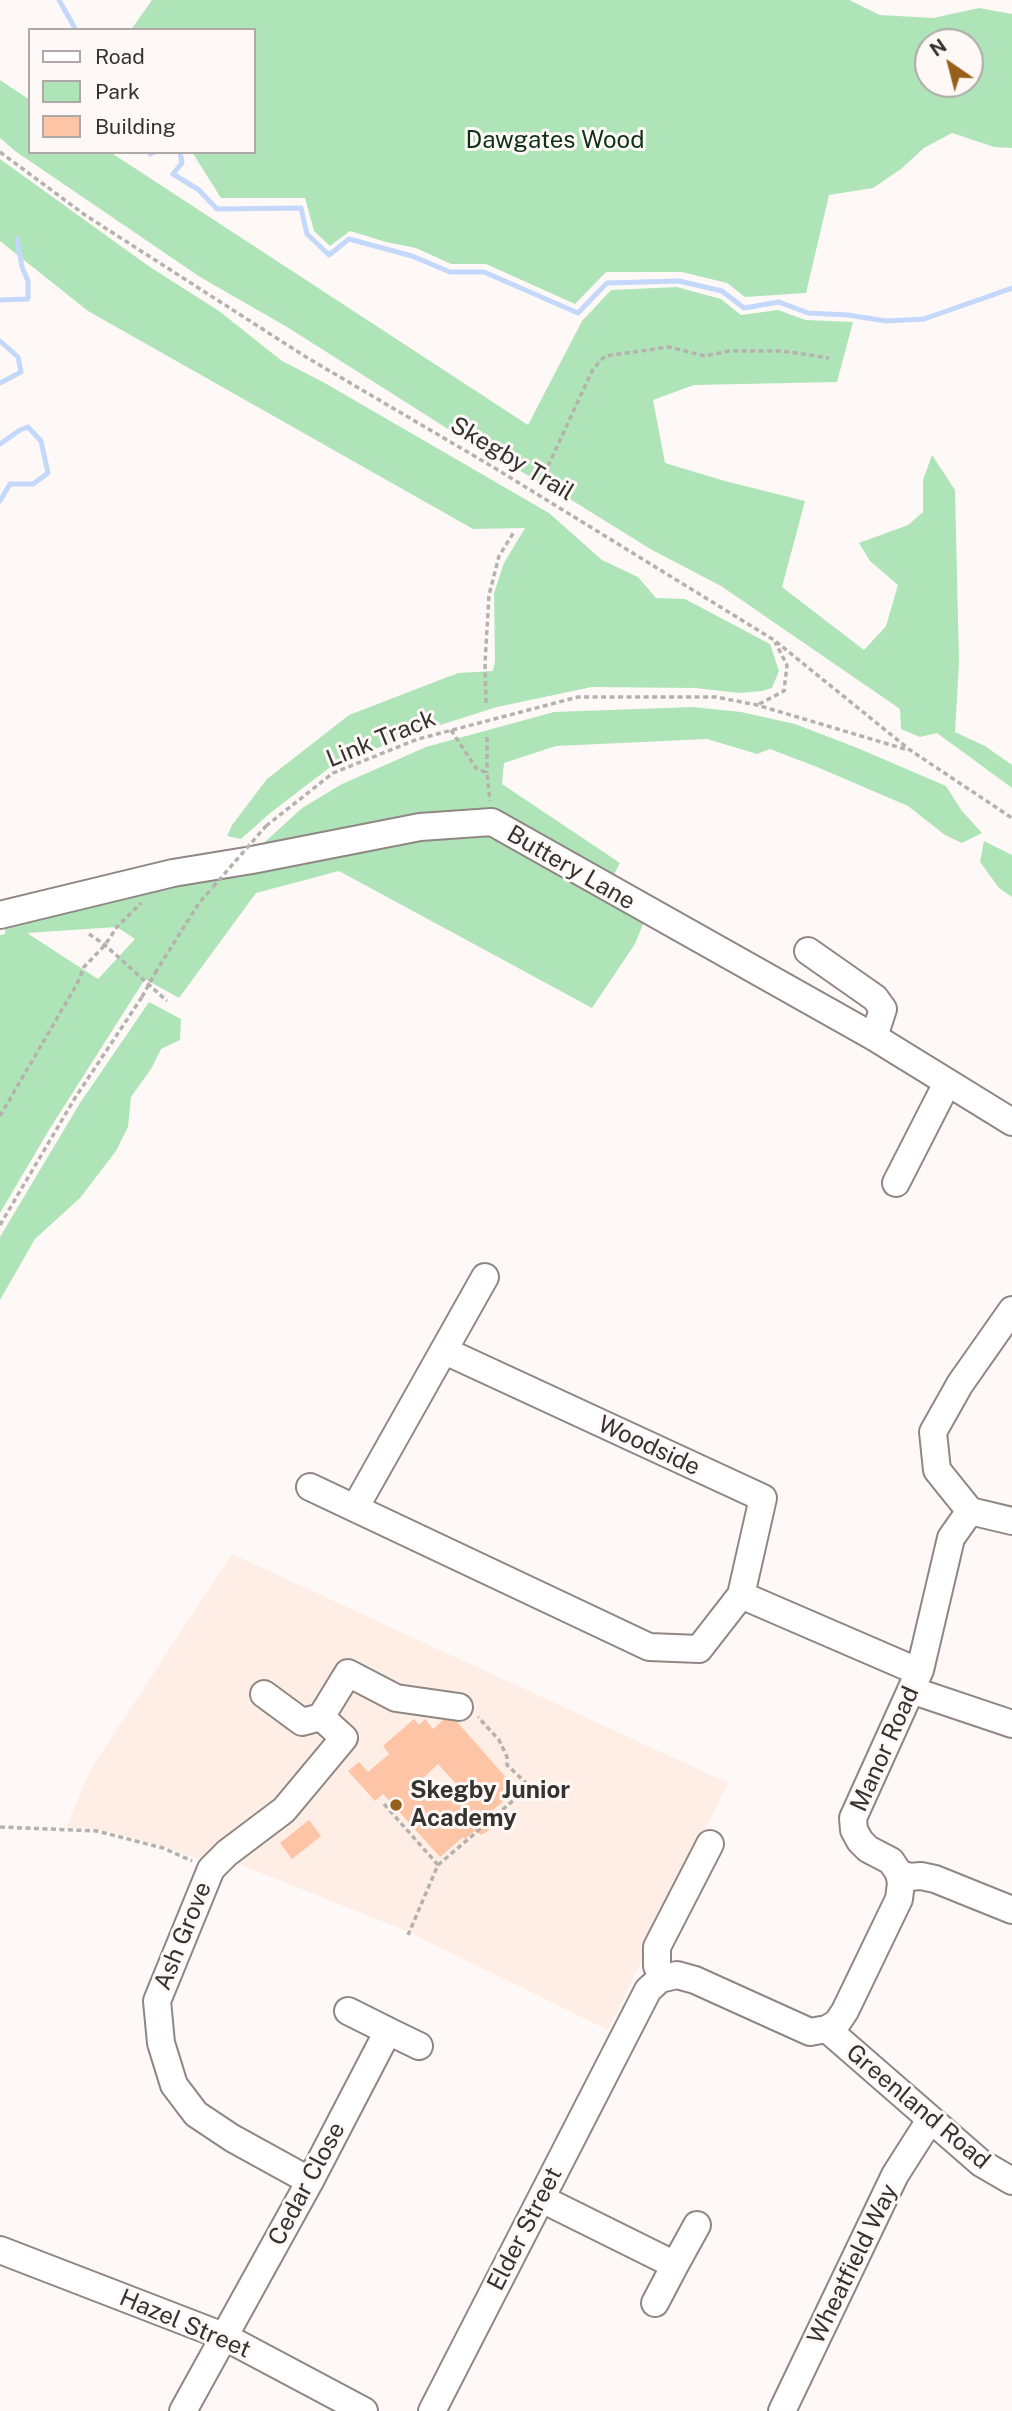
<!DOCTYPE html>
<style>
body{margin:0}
#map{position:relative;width:1012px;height:2411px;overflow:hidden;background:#fef9f6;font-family:"Public Sans",sans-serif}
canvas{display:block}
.legend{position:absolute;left:28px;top:28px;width:228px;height:126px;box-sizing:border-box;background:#fef9f6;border:2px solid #aea9a7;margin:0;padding:9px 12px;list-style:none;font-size:21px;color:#353230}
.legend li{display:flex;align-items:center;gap:14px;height:35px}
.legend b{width:35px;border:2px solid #aea9a7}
.north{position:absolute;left:914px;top:28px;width:70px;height:70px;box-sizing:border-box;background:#fef9f6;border:2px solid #aea9a7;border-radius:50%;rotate:325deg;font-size:19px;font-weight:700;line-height:28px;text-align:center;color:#353230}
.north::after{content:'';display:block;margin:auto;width:24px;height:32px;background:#966018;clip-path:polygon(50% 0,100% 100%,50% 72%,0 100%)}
</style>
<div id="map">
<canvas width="1012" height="2411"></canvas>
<ul class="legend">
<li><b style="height:9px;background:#fff"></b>Road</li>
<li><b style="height:19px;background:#afe4b8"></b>Park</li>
<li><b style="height:19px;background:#fdc5a5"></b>Building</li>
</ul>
<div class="north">N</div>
</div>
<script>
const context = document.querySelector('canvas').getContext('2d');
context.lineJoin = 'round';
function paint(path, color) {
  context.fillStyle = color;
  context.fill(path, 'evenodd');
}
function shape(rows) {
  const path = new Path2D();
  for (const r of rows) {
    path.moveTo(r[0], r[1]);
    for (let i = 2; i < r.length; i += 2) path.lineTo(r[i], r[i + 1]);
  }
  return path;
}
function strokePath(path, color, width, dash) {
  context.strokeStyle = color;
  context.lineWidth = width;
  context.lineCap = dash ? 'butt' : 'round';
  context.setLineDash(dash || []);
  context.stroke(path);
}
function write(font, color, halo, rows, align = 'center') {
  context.font = font + ' "Public Sans",sans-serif';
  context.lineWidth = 6;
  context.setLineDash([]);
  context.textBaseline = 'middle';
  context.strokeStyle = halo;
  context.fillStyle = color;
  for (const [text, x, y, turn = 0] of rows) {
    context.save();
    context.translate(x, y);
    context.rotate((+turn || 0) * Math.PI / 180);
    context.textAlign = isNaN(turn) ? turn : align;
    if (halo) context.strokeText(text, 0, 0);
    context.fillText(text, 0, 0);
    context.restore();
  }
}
const built = shape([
 [232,1554,728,1783,608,2030,409,1932,241,1865,198,1859,163,1846,97,1829,66,1827,92,1767]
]);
const green = shape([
 [152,0,849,0,880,15,933,18,979,8,1012,14,1012,148,994,147,952,133,924,148,901,169,873,188,829,195,806,293,745,297,727,283,682,272,606,272,575,304,486,264,451,264,416,248,386,242,350,231,330,246,314,231,305,198,221,198,192,152,254,152,254,30,131,30],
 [928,42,970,42,970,84,928,84],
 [0,80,30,100,30,152,110,152,528,425,582,321,611,290,677,287,721,299,741,315,778,310,806,320,853,322,837,382,694,385,653,400,665,463,725,481,805,501,782,587,864,650,886,626,898,585,870,561,859,543,908,525,923,512,923,480,932,455,955,490,959,662,955,732,985,746,1012,765,1012,788,937,733,920,737,901,729,900,709,721,586,652,550,573,501,459,436,287,327,200,277,15,151,0,138],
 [0,159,150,267,219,311,282,361,323,382,549,513,602,560,638,577,656,598,685,599,770,644,779,671,772,688,762,691,739,693,695,688,592,687,497,707,412,734,329,768,269,814,241,839,227,836,232,825,267,779,349,715,458,673,493,671,495,661,494,593,504,563,525,528,473,529,88,311,0,241],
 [693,707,741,712,795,724,860,749,946,786,962,811,982,833,962,843,945,835,908,806,817,767,770,749,757,754,707,739,556,746,504,763,502,784,620,863,610,882,524,825,254,852,302,808,342,784,426,747,554,712],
 [492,828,645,919,635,944,592,1008,339,871,256,893,179,998,145,979,49,1130,0,1213,0,935,5,934,5,923,262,865],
 [117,927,135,939,98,979,27,933],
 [984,841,1012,855,1012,897,999,888,980,862],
 [149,1002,181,1019,180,1040,161,1049,151,1069,131,1097,128,1127,116,1151,80,1198,35,1239,0,1300,0,1237,80,1103]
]);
const stream = shape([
 [59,0,76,30],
 [149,152,150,154,156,152],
 [180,152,182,163,173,174,199,190,217,209,301,208,307,234,329,255,349,239,412,256,450,272,484,272,578,313,607,283,679,281,722,291,744,308,779,302,808,313,848,315,886,321,924,319,1012,288],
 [0,300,28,299,28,281,22,267,17,239],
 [0,341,18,357,21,372,0,383],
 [0,444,20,430,28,427,41,441,48,473,33,484,10,484,0,501]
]);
const building = shape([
 [450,1714,517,1790,493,1810,495,1813,488,1819,490,1828,488,1831,481,1835,474,1831,465,1839,463,1837,440,1857,383,1794,375,1801,348,1771,359,1762,368,1772,389,1754,383,1746,414,1719,419,1725,425,1719,433,1729],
 [438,1764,459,1787,443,1801,423,1778],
 [309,1820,321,1836,292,1859,280,1843]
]);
const path = shape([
 [0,152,85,215,306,357,493,467,774,640,910,750,1012,818],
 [548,466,593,369,605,356,669,347,705,356,729,351,783,351,829,358],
 [486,703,485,663,489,595,499,556,514,532],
 [759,704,784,691,787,665,775,642],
 [451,730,476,768,487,773,490,801],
 [487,737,487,773],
 [266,826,333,773,418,739,578,697,716,697,757,705,908,750],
 [89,934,105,945,167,1001],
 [155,973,199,903,212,888],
 [0,1116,77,984,84,967,105,945,117,927,141,903],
 [0,1225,75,1098,142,997],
 [384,1804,438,1865,408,1935],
 [0,1827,97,1831,163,1848,192,1861],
 [438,1865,523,1792,525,1782,507,1765,507,1757,499,1740,478,1717]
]);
const minor = shape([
 [0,915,173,873,252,860,420,827,492,822,874,1037,1012,1122],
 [808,951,875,998,883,1009,874,1037],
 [896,1183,947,1083],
 [1012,1310,960,1384,933,1432,937,1470,970,1511,1012,1521],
 [310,1487,649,1647,699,1649,741,1595,763,1498,445,1351],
 [355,1508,485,1277],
 [741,1595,910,1668,920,1670],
 [911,1690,1012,1724],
 [264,1694,302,1722,321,1717,344,1738,284,1810,227,1853,211,1869,157,2001,161,2043,174,2085,196,2114,232,2138,310,2181],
 [321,1717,348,1673,396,1698,459,1707],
 [899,1873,909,1877,921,1876,935,1879,1012,1910],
 [663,1978,657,1966,657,1947,710,1844],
 [827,2029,981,2163,1012,2181],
 [388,2031,419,2046],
 [542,2199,675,2265,697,2225],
 [0,2250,223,2336,364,2411],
 [655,2303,675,2265],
 [183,2411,310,2181,388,2031,348,2011],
 [432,2411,648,1990,660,1979,677,1975,695,1980,810,2032,827,2029,837,2023,845,2011,899,1899,901,1883,899,1873,891,1861,868,1849,860,1841,854,1830,853,1818,920,1670,951,1538,970,1511],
 [782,2411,895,2175,930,2120]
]);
const pathBridge = shape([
 [213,887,266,826],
 [142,997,155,973]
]);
const markers = [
 [396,1805,7,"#966018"]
];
const parkNames = [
 ["Dawgates Wood",555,141]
];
const streetNames = [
 ["Skegby Trail",512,459,31],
 ["Link Track",381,739,-22],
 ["Buttery Lane",571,868,30],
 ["Woodside",649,1446,25],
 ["Manor Road",885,1749,-66],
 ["Ash Grove",183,1936,-68],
 ["Greenland Road",918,2107,40],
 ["Cedar Close",307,2184,-62],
 ["Elder Street",525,2229,-63],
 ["Wheatfield Way",853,2264,-64],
 ["Hazel Street",185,2324,23]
];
const poiNames = [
 ["Skegby Junior",410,1791],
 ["Academy",410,1819]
];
paint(built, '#feeee5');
paint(green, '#afe4b8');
strokePath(stream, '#c3d8fa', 5);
paint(building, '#fdc5a5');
strokePath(minor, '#8f8783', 30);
strokePath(path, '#b5b1ae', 3.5, [5, 3.5]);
strokePath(minor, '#fff', 26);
strokePath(pathBridge, '#b5b1ae', 3.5, [5, 3.5]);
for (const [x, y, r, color] of markers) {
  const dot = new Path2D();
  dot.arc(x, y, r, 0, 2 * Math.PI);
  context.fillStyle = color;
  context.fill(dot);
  strokePath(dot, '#fef9f6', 2.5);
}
write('24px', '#0d3217', '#fef9f6', parkNames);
write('24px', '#353230', '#fef9f6', streetNames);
write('bold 24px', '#353230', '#fef9f6', poiNames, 'left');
</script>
